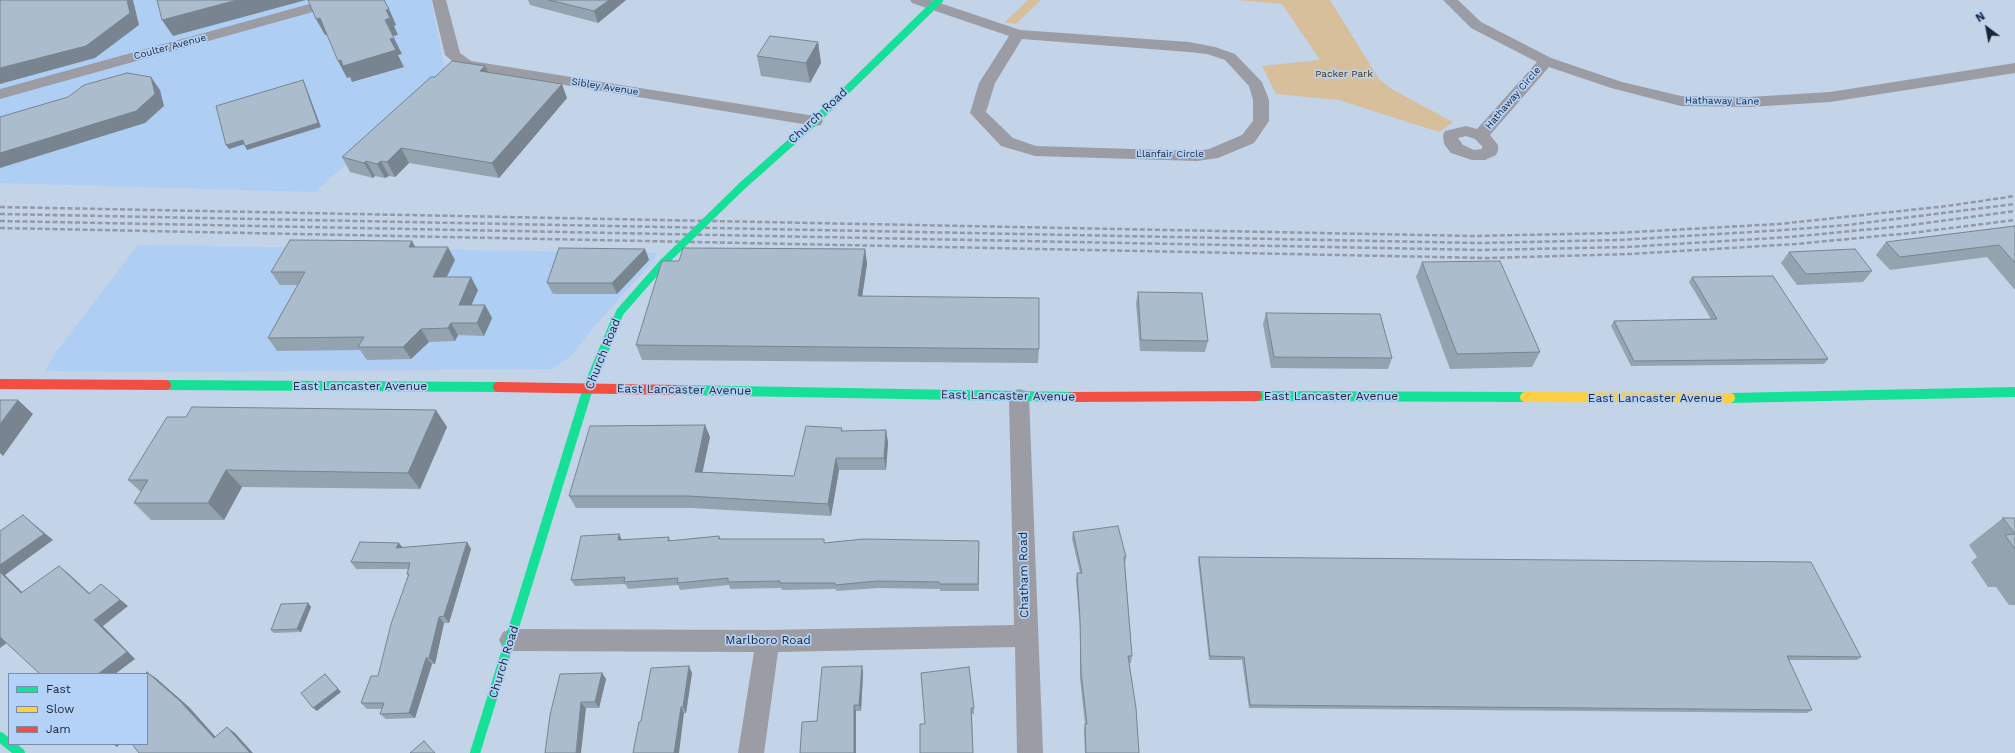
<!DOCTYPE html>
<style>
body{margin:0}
#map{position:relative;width:2015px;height:753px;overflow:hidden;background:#c3d3e8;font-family:"Work Sans",sans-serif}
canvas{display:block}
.legend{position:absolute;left:8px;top:673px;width:140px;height:72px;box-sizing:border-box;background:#b4d1f7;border:1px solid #768dab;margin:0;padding:5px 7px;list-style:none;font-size:12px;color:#182638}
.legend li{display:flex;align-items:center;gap:8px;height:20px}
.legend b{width:20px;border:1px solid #768dab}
.north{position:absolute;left:1967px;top:8px;width:40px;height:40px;-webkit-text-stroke:3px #b4d1f7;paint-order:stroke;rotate:328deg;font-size:11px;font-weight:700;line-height:16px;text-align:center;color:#182638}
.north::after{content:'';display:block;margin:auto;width:14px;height:18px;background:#182638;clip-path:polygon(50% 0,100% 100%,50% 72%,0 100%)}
</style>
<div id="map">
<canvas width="2015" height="753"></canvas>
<ul class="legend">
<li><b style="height:5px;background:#16e098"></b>Fast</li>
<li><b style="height:5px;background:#ffcf43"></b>Slow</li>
<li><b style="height:5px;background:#f24e42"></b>Jam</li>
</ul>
<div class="north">N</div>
</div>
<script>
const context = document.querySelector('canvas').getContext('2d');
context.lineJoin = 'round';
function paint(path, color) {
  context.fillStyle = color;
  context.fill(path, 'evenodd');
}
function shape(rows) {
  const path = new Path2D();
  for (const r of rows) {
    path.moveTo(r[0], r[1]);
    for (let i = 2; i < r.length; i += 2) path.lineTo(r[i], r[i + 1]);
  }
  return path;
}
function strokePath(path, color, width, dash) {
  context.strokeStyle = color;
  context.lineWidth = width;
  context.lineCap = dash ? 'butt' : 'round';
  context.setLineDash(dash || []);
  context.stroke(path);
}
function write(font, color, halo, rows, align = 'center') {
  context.font = font + ' "Work Sans",sans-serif';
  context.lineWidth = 3.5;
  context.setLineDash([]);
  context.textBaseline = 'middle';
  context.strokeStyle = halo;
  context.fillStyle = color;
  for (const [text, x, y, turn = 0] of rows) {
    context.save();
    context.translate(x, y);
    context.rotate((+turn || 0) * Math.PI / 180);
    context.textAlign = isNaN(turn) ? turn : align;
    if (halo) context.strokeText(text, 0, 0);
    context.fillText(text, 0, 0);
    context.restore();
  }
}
const built = shape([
 [0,0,431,0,446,74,315,192,0,183],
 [138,245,657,253,651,263,593,328,571,356,552,369,177,372,45,371,56,352]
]);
const green = shape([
 [1028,0,1041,0,1016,24,1005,22],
 [1237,0,1330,0,1379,79,1393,90,1453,122,1439,132,1339,100,1276,94,1262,66,1320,60,1282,4]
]);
const street = shape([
 [324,0,347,0,345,3,0,99,0,89,324,0],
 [432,0,446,0,460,53,471,61,815,116,821,117,823,121,821,125,815,126,461,68,445,55,432,0],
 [910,0,931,0,1020,30,1189,42,1215,47,1235,54,1262,82,1269,100,1269,121,1254,143,1218,158,1197,161,1035,156,1001,146,970,113,979,83,1009,36,912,3,910,0],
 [1022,39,1189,52,1207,54,1225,60,1249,86,1253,100,1253,121,1242,135,1209,149,1197,151,1036,146,1013,138,986,112,995,83,1022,39],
 [1443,0,1458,0,1481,22,1551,58,1622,82,1681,96,1749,97,1830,92,2015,63,2015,73,1830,102,1749,107,1681,106,1611,88,1549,67,1490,135,1498,145,1498,151,1496,155,1485,160,1472,160,1451,153,1444,144,1443,135,1445,131,1466,126,1477,129,1537,62,1471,28,1443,0],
 [1466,136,1475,139,1482,146,1482,149,1474,150,1463,145,1458,138,1466,136],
 [1019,389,1026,391,1029,397,1043,753,1017,753,1015,647,778,652,764,753,738,753,754,652,511,651,503,648,499,640,503,632,511,629,768,630,1014,625,1009,397,1012,391,1019,389]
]);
const fastFar1 = shape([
 [742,186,815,121,939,0],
 [616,322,620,312,664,262]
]);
const fast = shape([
 [166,385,498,387],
 [678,390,1072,397],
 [1257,396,1525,397],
 [1730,398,2015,392],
 [0,737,20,753],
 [475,753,588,388,616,321]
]);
const slow = shape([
 [1525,397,1730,398]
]);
const jam = shape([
 [0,384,166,385],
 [498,387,678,390],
 [1072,397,1257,396]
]);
const rail = shape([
 [0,207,1473,236,1616,233,1779,224,1947,206,2015,196],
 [0,214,1479,243,1620,240,1784,230,1847,225,2015,204],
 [0,221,1483,250,1626,247,1790,237,1904,226,2015,211],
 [0,228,1487,258,1631,254,1796,244,1911,233,2015,220]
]);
const fastBridge = shape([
 [664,262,742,186]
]);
const wall = shape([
 [528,0,626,0,598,23,530,5],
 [818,42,821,63,810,83,761,76,757,56],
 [485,66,488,72,567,98,499,178,409,163,395,177,389,176,385,178,375,176,373,178,350,172,342,157,435,77],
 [2015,226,2015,290,1987,257,1890,270,1876,255,1886,242],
 [412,241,415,247,455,260,447,277,478,290,471,305,485,305,492,318,484,336,458,335,455,341,429,342,411,359,367,360,360,350,277,351,268,338,298,285,280,285,271,272],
 [645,249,649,260,617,294,553,294,547,283],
 [865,249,867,264,862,296,1039,349,1038,363,642,360,636,345,679,261],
 [1789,252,1872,271,1863,282,1797,285,1781,263],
 [1422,262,1540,352,1532,367,1450,369,1416,277],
 [1692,277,1828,359,1824,364,1631,366,1611,326,1614,321,1711,319,1689,282],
 [1138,292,1208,341,1205,352,1140,351,1136,303],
 [1266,313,1392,358,1388,369,1271,368,1263,324],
 [705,425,710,437,702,472,794,476,843,431,886,430,888,443,886,470,839,470,831,516,692,508,576,508,569,496],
 [447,427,420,489,242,487,224,520,151,520,134,503,141,492,128,480],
 [2003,518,2015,518,2015,605,2009,605,1996,587,1988,587,1971,562,1977,557,1969,545],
 [1073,532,1126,557,1125,564,1132,656,1131,663,1129,663,1139,753,1085,753,1084,730,1085,724,1080,678,1080,627,1076,580,1077,573,1080,573,1072,539],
 [619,534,622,540,669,537,670,541,719,536,721,539,825,543,979,541,979,591,940,591,940,589,878,588,836,591,836,589,782,590,781,588,730,589,729,585,680,590,678,585,628,589,625,584,575,586,571,580],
 [467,542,471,549,449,623,444,623,435,664,432,664,415,718,386,719,380,714,382,709,367,709,361,703,378,676,408,576,407,574,409,569,356,569,351,562,399,543,402,548],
 [1199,557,1861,657,1857,660,1788,660,1812,710,1807,713,1249,708,1242,660,1209,660,1198,560],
 [308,603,311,607,301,632,274,633,271,630],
 [862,666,863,673,861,711,856,711,817,721],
 [602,673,606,679,599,708,586,708,560,674],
 [692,673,686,713,641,721],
 [921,673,974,708,974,714,972,714,973,753,925,724]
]);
const shadedWall = shape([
 [127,0,133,0,139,25,95,58,0,84,0,68],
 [237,0,306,0,173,36,162,20],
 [609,0,626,0,598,23,594,11],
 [389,9,396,25,394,26,398,35,393,36,385,20,386,10],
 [320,18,329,34,325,35,316,19],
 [394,38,402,54,398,55,404,67,352,82,350,77,347,78,338,61],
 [818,42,821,63,810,83,806,63],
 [485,66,492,80,480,71],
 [151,77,160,90,164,106,145,123,0,168,0,153],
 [303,80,305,84,321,127,247,150,245,146],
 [562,84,567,98,499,178,492,163],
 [243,140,245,144,229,149,226,145],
 [401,148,409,163,395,177,387,162],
 [366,161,375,176,373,178,364,163],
 [381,161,389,176,385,178,377,164],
 [412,241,419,254,409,247],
 [448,247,455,260,440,290,433,277],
 [645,249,649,260,617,294,612,283],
 [865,249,867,264,860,311,858,296],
 [471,277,478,290,466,318,459,305],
 [485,305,492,318,484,336,477,323],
 [451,323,458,335,455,341,448,328],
 [421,329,429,342,411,359,403,347],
 [18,400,33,414,3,456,0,453,0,424],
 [436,410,447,427,420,489,408,473],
 [705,425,710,437,700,484,695,472],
 [886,430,888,443,886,470,884,458],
 [836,458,839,470,831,516,828,504],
 [226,470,242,487,224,520,208,503],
 [23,515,53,540,5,575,30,600,21,593,0,572,0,565],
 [619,534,622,541,618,540],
 [467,542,471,549,449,623,444,616],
 [399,543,404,549,396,548],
 [59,566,68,573,97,600,89,594],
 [101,584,128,606,103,626,135,659,115,674,98,674,94,620],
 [308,603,311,607,301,632,297,629],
 [439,617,444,623,435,664,429,658],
 [0,636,8,642,0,648],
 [426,658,432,664,415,718,409,713],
 [689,666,692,673,686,713,683,707],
 [862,666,863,673,861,711,859,705],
 [147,672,156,678,189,707,222,744,214,738],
 [602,673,606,679,599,708,595,702],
 [325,674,341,692,317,711,313,708],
 [581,702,586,708,581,753,576,753],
 [854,705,856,711,856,753,854,753],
 [681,707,684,713,679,753,674,753],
 [227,727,235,733,253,753,250,753],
 [113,744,120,744,117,747]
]);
const building = shape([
 [0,0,127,0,130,13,86,46,0,68,0,0],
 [157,0,237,0,162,20,157,0],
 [308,0,384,0,389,9,386,10,390,18,385,20,394,38,390,39,396,50,343,66,341,60,338,61,320,18,316,19,308,0],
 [549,0,609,0,594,11,549,0],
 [770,36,818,42,806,63,757,56,770,36],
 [452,61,485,66,480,71,562,84,492,163,401,148,387,162,381,161,377,164,366,161,364,163,342,157,431,77,435,77,452,61],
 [127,73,151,77,155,94,136,111,0,153,0,117,68,97,84,85,127,73],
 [303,80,318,123,245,146,243,140,226,145,216,106,303,80],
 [2015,226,2015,263,1999,245,1900,257,1886,242,2015,226],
 [290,240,412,241,409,247,448,247,433,277,471,277,459,305,485,305,477,323,451,323,448,328,421,329,403,347,358,347,364,337,268,338,305,272,271,272,290,240],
 [559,248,645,249,612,283,547,283,559,248],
 [683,248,865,249,858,296,1039,298,1039,349,636,345,662,261,679,261,683,248],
 [1855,249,1872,271,1806,274,1789,252,1855,249],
 [1500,261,1540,352,1457,354,1422,262,1500,261],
 [1773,276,1828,359,1634,361,1614,321,1717,319,1692,277,1773,276],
 [1138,292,1202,293,1208,341,1141,340,1138,292],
 [1266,313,1380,314,1392,358,1274,357,1266,313],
 [0,400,18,400,0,424,0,400],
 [192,407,436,410,408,473,226,470,208,503,134,503,148,480,128,480,167,417,186,417,192,407],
 [705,425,695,472,794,476,806,426,842,428,841,431,886,430,884,458,836,458,828,504,688,496,569,496,590,426,705,425],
 [23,515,44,534,0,565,0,531,23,515],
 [2003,518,2015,518,2015,549,2005,535,2015,534,2003,518],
 [1118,526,1126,557,1124,557,1132,656,1128,656,1136,708,1139,753,1086,753,1085,724,1087,724,1081,672,1080,620,1077,573,1082,573,1073,532,1118,526],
 [619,534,618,540,669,537,668,541,719,536,719,539,824,539,824,543,864,539,979,541,978,584,939,584,939,582,877,581,835,585,835,583,780,583,780,581,728,582,728,578,677,583,678,578,624,582,625,577,571,580,581,536,619,534],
 [360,542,399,543,396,548,467,542,444,616,439,617,429,658,426,658,409,713,380,714,384,703,361,703,371,676,378,676,391,624,409,574,407,574,410,563,351,562,360,542],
 [1199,557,1811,562,1861,657,1787,656,1812,710,1250,705,1244,657,1210,656,1199,557],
 [59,566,89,594,101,584,120,600,94,620,127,652,98,674,40,674,0,637,0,572,21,593,59,566],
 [308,603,297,629,271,630,281,604,308,603],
 [689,666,683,707,681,707,674,753,633,753,639,722,641,721,651,668,689,666],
 [862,666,859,705,854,705,854,753,800,753,802,722,817,721,822,667,862,666],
 [969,667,974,708,971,708,973,753,920,753,920,724,925,724,921,673,969,667],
 [147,672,180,701,214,738,227,727,250,753,139,753,132,744,147,744,147,674,145,674,147,672],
 [602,673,595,702,581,702,576,753,545,753,550,715,560,674,602,673],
 [325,674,338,689,313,708,301,693,325,674],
 [424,741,435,753,410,753,424,741]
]);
const farStreetnames = [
 ["Coulter Avenue",170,47,-15],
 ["Sibley Avenue",605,87,9],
 ["Hathaway Circle",1513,98,-49],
 ["Hathaway Lane",1722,101,1],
 ["Llanfair Circle",1170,154]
];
const farParknames = [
 ["Packer Park",1344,74]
];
const streetNames = [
 ["Church Road",818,116,-43],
 ["Church Road",603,354,-68],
 ["East Lancaster Avenue",360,386],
 ["East Lancaster Avenue",684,390,1],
 ["East Lancaster Avenue",1008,396,1],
 ["East Lancaster Avenue",1331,396],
 ["East Lancaster Avenue",1655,398],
 ["Chatham Road",1024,575,-91],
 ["Marlboro Road",768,640],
 ["Church Road",504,662,-73]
];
paint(built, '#afcef4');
paint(green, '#d7bf9c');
paint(street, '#9b9ca4');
strokePath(fastFar1, '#16e098', 8);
strokePath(fast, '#16e098', 10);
strokePath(slow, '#ffcf43', 10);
strokePath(jam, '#f24e42', 10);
strokePath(rail, '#9499a5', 2.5, [5, 2.5]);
strokePath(fastBridge, '#16e098', 8);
paint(wall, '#93a3b0');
paint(shadedWall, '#788490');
paint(building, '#abbdcd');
strokePath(building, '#788490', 1);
write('10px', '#182638', '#b4d1f7', farStreetnames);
write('10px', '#513400', '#b4d1f7', farParknames);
write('12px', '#182638', '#b4d1f7', streetNames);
</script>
